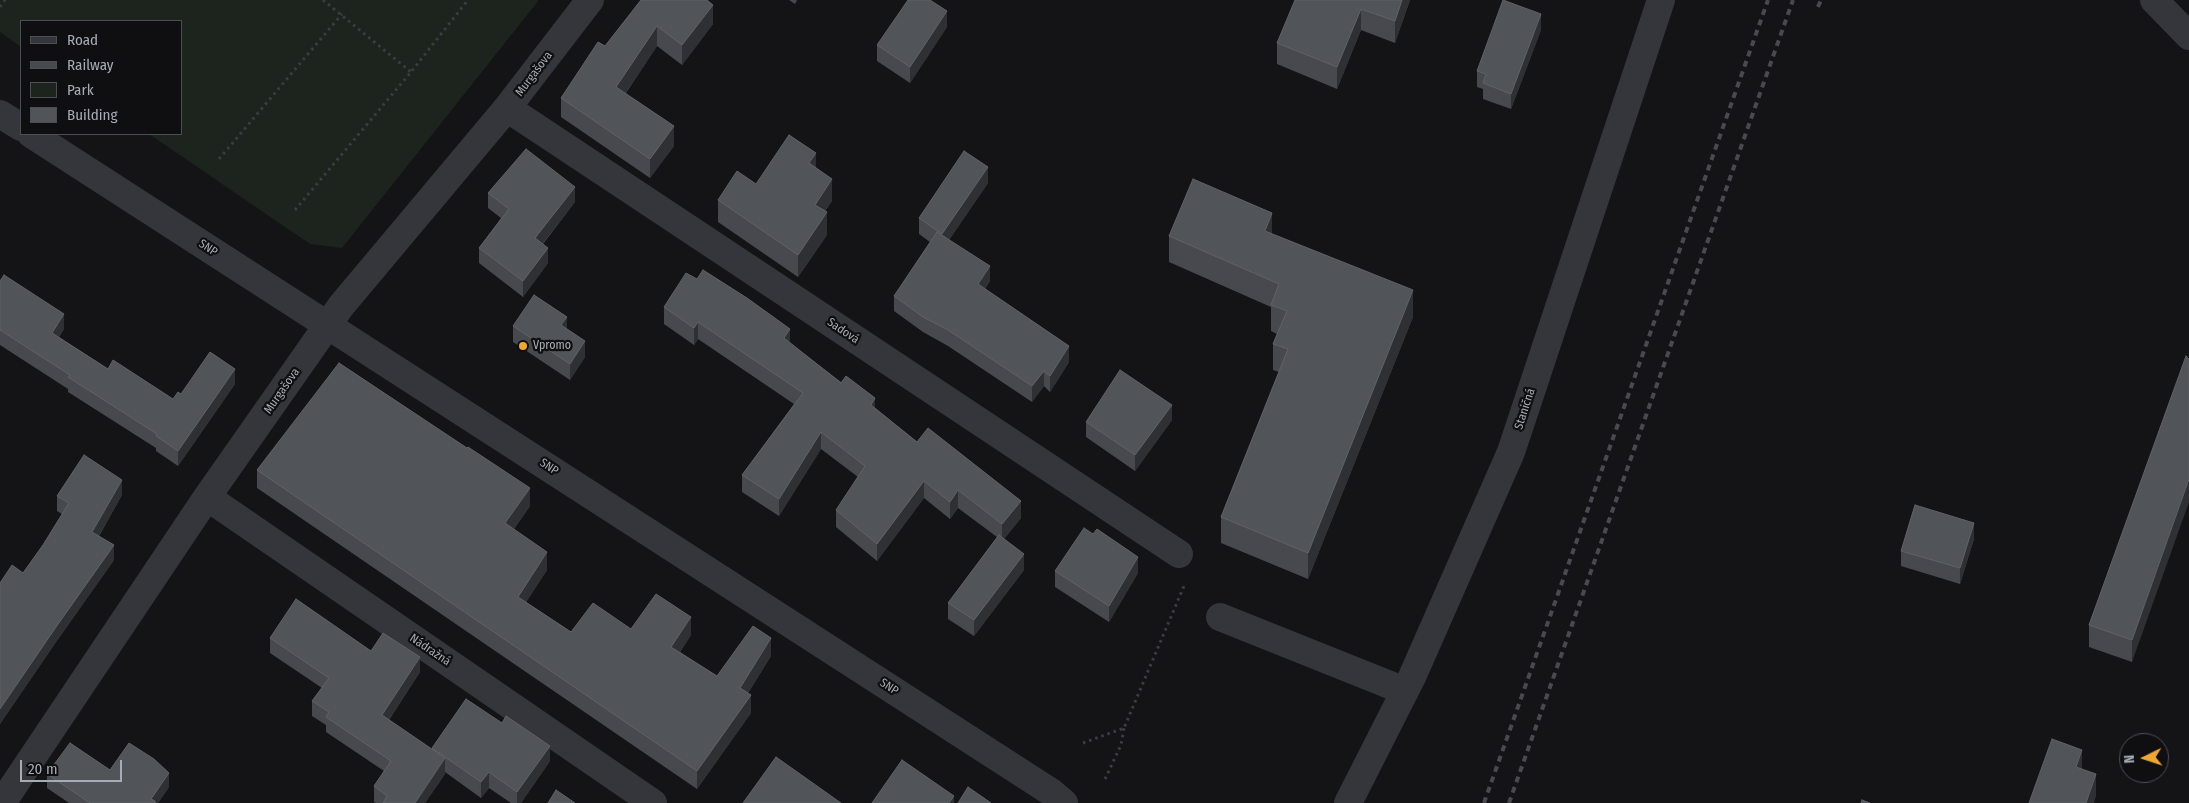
<!DOCTYPE html>
<meta charset="utf-8">
<style>
body{margin:0}
#map{position:relative;width:2189px;height:803px;overflow:hidden;background:#141416;font-family:"Fira Sans Condensed",sans-serif}
canvas{display:block}
.legend{position:absolute;left:20px;top:20px;width:162px;height:115px;box-sizing:border-box;background:#0f0f11;border:1px solid #4b4e53;margin:0;padding:6px 9px;list-style:none;font-size:15px;color:#a6acb6}
.legend li{display:flex;align-items:center;gap:10px;height:25px}
.legend b{width:25px;border:1px solid #4b4e53}
.north{position:absolute;left:2119px;top:733px;width:50px;height:50px;box-sizing:border-box;background:#0f0f11;border:1px solid #4b4e53;border-radius:50%;rotate:266deg;font-size:14px;font-weight:700;line-height:20px;text-align:center;color:#a6acb6}
.north::after{content:'';display:block;margin:auto;width:18px;height:22px;background:#eca736;clip-path:polygon(50% 0,100% 100%,50% 72%,0 100%)}
.scale{position:absolute;left:20px;top:760px;width:102px;height:22px;box-sizing:border-box;border:2px solid #a6acb6;border-top:0;padding-left:6px;font-size:15px;line-height:18px;white-space:nowrap;color:#a6acb6;-webkit-text-stroke:4px #0f0f11;paint-order:stroke}
</style>
<div id="map">
<canvas width="2189" height="803"></canvas>
<ul class="legend">
<li><b style="height:6px;background:#35363b"></b>Road</li>
<li><b style="height:6px;background:#484a50"></b>Railway</li>
<li><b style="height:14px;background:#1c241d"></b>Park</li>
<li><b style="height:14px;background:#515459"></b>Building</li>
</ul>
<div class="north">N</div>
<div class="scale">20 m</div>
</div>
<script>
const context = document.querySelector('canvas').getContext('2d');
context.lineJoin = 'round';
function paint(path, color) {
  context.fillStyle = color;
  context.fill(path, 'evenodd');
}
function shape(rows) {
  const path = new Path2D();
  for (const r of rows) {
    path.moveTo(r[0], r[1]);
    for (let i = 2; i < r.length; i += 2) path.lineTo(r[i], r[i + 1]);
  }
  return path;
}
function strokePath(path, color, width, dash) {
  context.strokeStyle = color;
  context.lineWidth = width;
  context.lineCap = dash ? 'butt' : 'round';
  context.setLineDash(dash || []);
  context.stroke(path);
}
function write(font, color, halo, rows, align = 'center') {
  context.font = font + ' "Fira Sans Condensed",sans-serif';
  context.lineWidth = 4.5;
  context.setLineDash([]);
  context.textBaseline = 'middle';
  context.strokeStyle = halo;
  context.fillStyle = color;
  for (const [text, x, y, turn = 0] of rows) {
    context.save();
    context.translate(x, y);
    context.rotate((+turn || 0) * Math.PI / 180);
    context.textAlign = isNaN(turn) ? turn : align;
    if (halo) context.strokeText(text, 0, 0);
    context.fillText(text, 0, 0);
    context.restore();
  }
}
const green = shape([
 [0,0,539,0,342,248,310,244,149,134,181,134,181,21,21,21,21,47,0,32]
]);
const path = shape([
 [323,0,411,72],
 [0,7,5,0],
 [219,159,342,14],
 [295,210,411,72,468,0],
 [1083,743,1124,728,1184,586],
 [1105,779,1121,745,1124,728]
]);
const minor = shape([
 [2154,0,2189,36],
 [507,108,1179,554],
 [0,114,21,127],
 [31,134,1051,792,1064,803],
 [207,497,653,803],
 [1220,617,1405,691],
 [2,803,207,497,341,306,507,108,590,0],
 [1348,803,1412,677,1511,452,1661,0]
]);
const rail = shape([
 [1818,7,1821,0],
 [1484,803,1768,0],
 [1509,803,1793,0]
]);
const wall = shape([
 [641,0,713,24,682,65,657,46,626,93,674,146,650,178,561,117,561,98,605,46],
 [789,0,797,0,795,4],
 [1295,0,1410,0,1395,43,1361,30,1337,89,1277,64,1277,43],
 [947,27,910,83,877,61,877,45],
 [1541,30,1511,109,1483,99,1483,89,1477,87,1477,71],
 [816,168,832,201,825,211,827,235,798,277,718,222,718,200,756,184],
 [988,183,949,240,990,281,985,289,1069,362,1050,392,1044,386,1032,402,948,346,923,332,894,311,894,296,930,242,919,234,919,218],
 [488,193,575,202,543,244,548,263,523,297,479,263,479,248,501,218,488,208],
 [1272,234,1413,317,1308,579,1221,543,1221,517,1279,372,1273,370,1273,344,1277,334,1271,331,1271,307,1169,262,1169,236],
 [0,281,64,329,59,337,108,369,173,399,181,394,235,384,178,466,156,451,156,448,68,392,68,389,0,345],
 [664,307,790,343,875,408,917,442,1021,518,1004,539,1024,570,974,636,948,619,948,603,997,537,958,508,950,519,924,498,877,561,836,527,836,510,858,477,821,449,779,516,742,492,742,475,794,404,698,339,694,345,664,324],
 [513,326,585,357,570,380,513,342],
 [2189,359,2132,662,2089,647,2089,625],
 [1172,420,1135,471,1086,437,1086,422],
 [257,470,530,506,514,529,547,570,526,602,571,632,631,629,691,635,680,652,717,676,771,656,748,693,751,713,697,789,257,488],
 [122,495,99,536,114,560,56,642,0,724,0,583,23,573,43,545,62,514,57,511,57,496],
 [1974,539,1960,584,1901,566,1901,551],
 [1055,571,1138,573,1109,622,1055,587],
 [270,638,371,651,420,672,389,720,432,750,432,748,550,761,521,803,511,803,489,788,481,798,445,772,445,774,425,803,376,803,374,802,374,786,384,771,326,732,326,725,312,716,312,701,322,688,270,653],
 [47,774,169,787,158,803,69,803,47,788]
]);
const shadedWall = shape([
 [1402,0,1410,0,1395,43,1395,21],
 [713,5,713,24,682,65,682,45],
 [1361,9,1361,30,1337,89,1337,67],
 [947,11,947,27,910,83,910,67],
 [1541,14,1541,30,1511,109,1511,94],
 [657,26,657,46,616,107,616,87],
 [674,126,674,146,650,178,650,159],
 [816,153,816,175,809,163],
 [988,167,988,183,942,250,942,234],
 [832,179,832,201,815,227,815,205],
 [575,187,575,202,535,253,535,238],
 [827,212,827,235,798,277,798,255],
 [1272,213,1272,239,1265,231],
 [548,248,548,263,523,297,523,281],
 [990,266,990,281,978,300,978,284],
 [1413,290,1413,317,1308,579,1308,553],
 [64,314,64,329,52,348,52,333],
 [567,317,567,333,561,325],
 [698,322,698,339,694,345,694,328],
 [790,329,790,346,784,338],
 [585,341,585,357,570,380,570,364],
 [1069,346,1069,362,1050,392,1050,376],
 [235,369,235,384,178,466,178,451],
 [1044,371,1044,386,1032,402,1032,386],
 [875,398,875,415,871,405],
 [1172,405,1172,420,1135,471,1135,455],
 [821,432,821,449,779,516,779,499],
 [2189,479,2189,502,2132,662,2132,640],
 [122,480,122,495,92,547,92,532],
 [924,481,924,498,877,561,877,544],
 [530,488,530,506,505,541,505,523],
 [958,490,958,508,950,519,950,502],
 [1021,501,1021,518,1002,541,1002,524],
 [1974,523,1974,539,1960,584,1960,568],
 [114,545,114,560,56,642,0,724,0,709,56,627],
 [547,552,547,570,518,615,518,597],
 [1024,554,1024,570,974,636,974,620],
 [1138,557,1138,573,1109,622,1109,606],
 [691,617,691,635,671,665,671,647],
 [771,638,771,656,740,705,740,688],
 [420,657,420,672,382,730,382,715],
 [751,695,751,713,697,789,697,771],
 [550,746,550,761,521,803,517,803,517,792],
 [2082,750,2082,772,2076,767],
 [445,758,445,774,425,803,415,803],
 [489,772,489,788,481,798,481,782],
 [169,773,169,787,158,803,151,803,151,799],
 [2096,774,2096,796,2094,803,2086,803],
 [954,796,954,803,949,803]
]);
const building = shape([
 [641,0,707,0,713,5,682,45,657,26,616,87,674,126,650,159,561,98,598,42,605,46,641,0],
 [908,0,930,0,947,11,910,67,877,45,908,0],
 [1295,0,1402,0,1395,21,1361,9,1337,67,1277,43,1295,0],
 [1503,0,1541,14,1511,94,1483,83,1486,74,1477,71,1503,0],
 [789,135,816,153,809,163,832,179,815,205,827,212,798,255,718,200,737,171,756,184,789,135],
 [526,149,575,187,535,238,548,248,523,281,479,248,509,209,488,193,526,149],
 [964,151,988,167,942,234,919,218,964,151],
 [1193,179,1272,213,1265,231,1413,290,1308,553,1221,517,1288,349,1273,344,1287,311,1271,305,1279,284,1169,236,1193,179],
 [937,232,990,266,978,284,1069,346,1050,376,1044,371,1032,386,948,330,923,317,894,296,937,232],
 [703,270,747,298,790,329,784,338,841,383,846,376,875,398,871,405,917,442,928,428,1021,501,1002,524,958,490,950,502,924,481,877,544,836,510,865,466,821,432,779,499,742,475,803,393,698,322,694,328,664,307,686,273,697,279,703,270],
 [4,275,64,314,52,333,108,369,113,360,173,399,178,392,181,394,210,352,235,369,178,451,156,436,157,434,68,377,70,375,0,330,0,281,4,275],
 [534,295,567,317,561,325,585,341,570,364,513,326,534,295],
 [2186,356,2189,359,2189,479,2132,640,2089,625,2186,356],
 [339,363,467,448,468,447,530,488,505,523,547,552,518,597,571,632,593,603,631,629,656,594,691,617,671,647,717,676,753,626,771,638,740,688,751,695,697,771,257,470,339,363],
 [1120,370,1172,405,1135,455,1086,422,1120,370],
 [84,455,122,480,92,532,114,545,56,627,0,709,0,583,12,565,23,573,43,545,69,503,57,496,84,455],
 [1915,505,1974,523,1960,568,1901,551,1915,505],
 [1084,528,1093,534,1097,529,1138,557,1109,606,1055,571,1084,528],
 [999,535,1024,554,974,620,948,603,999,535],
 [296,599,371,651,383,633,420,657,382,715,445,758,415,803,383,803,387,796,374,786,391,761,326,717,329,712,312,701,329,678,270,638,296,599],
 [466,699,502,723,506,716,550,746,517,792,489,772,481,782,432,748,466,699],
 [2052,739,2082,750,2076,767,2096,774,2086,803,2029,803,2052,739],
 [70,743,110,770,129,743,154,759,169,773,151,799,155,801,155,803,90,803,47,774,70,743],
 [776,757,841,803,743,803,776,757],
 [902,760,954,796,949,803,872,803,902,760],
 [968,787,991,803,958,803,968,787],
 [556,790,575,803,548,803,556,790],
 [1862,800,1870,803,1861,803,1862,800]
]);
const markers = [
 [523,346,5,"#eca736"]
];
const streetNames = [
 ["Murgašova",534,74,-53],
 ["SNP",208,248,33],
 ["Sadová",843,331,34],
 ["Murgašova",282,391,-55],
 ["Staničná",1525,409,-72],
 ["SNP",549,467,33],
 ["Nádražná",430,650,34],
 ["SNP",889,687,33]
];
const poiNames = [
 ["Vpromo",533,346]
];
paint(green, '#1c241d');
strokePath(path, '#3b3d42', 3, [2.5, 4]);
strokePath(minor, '#35363b', 28);
strokePath(rail, '#484a50', 4, [6, 5]);
paint(wall, '#47494e');
paint(shadedWall, '#2e3033');
paint(building, '#515459');
strokePath(building, '#5f6268', 1);
for (const [x, y, r, color] of markers) {
  const dot = new Path2D();
  dot.arc(x, y, r, 0, 2 * Math.PI);
  context.fillStyle = color;
  context.fill(dot);
  strokePath(dot, '#0f0f11', 2);
}
write('12px', '#a6acb6', '#0f0f11', streetNames);
write('12px', '#a6acb6', '#0f0f11', poiNames, 'left');
</script>
